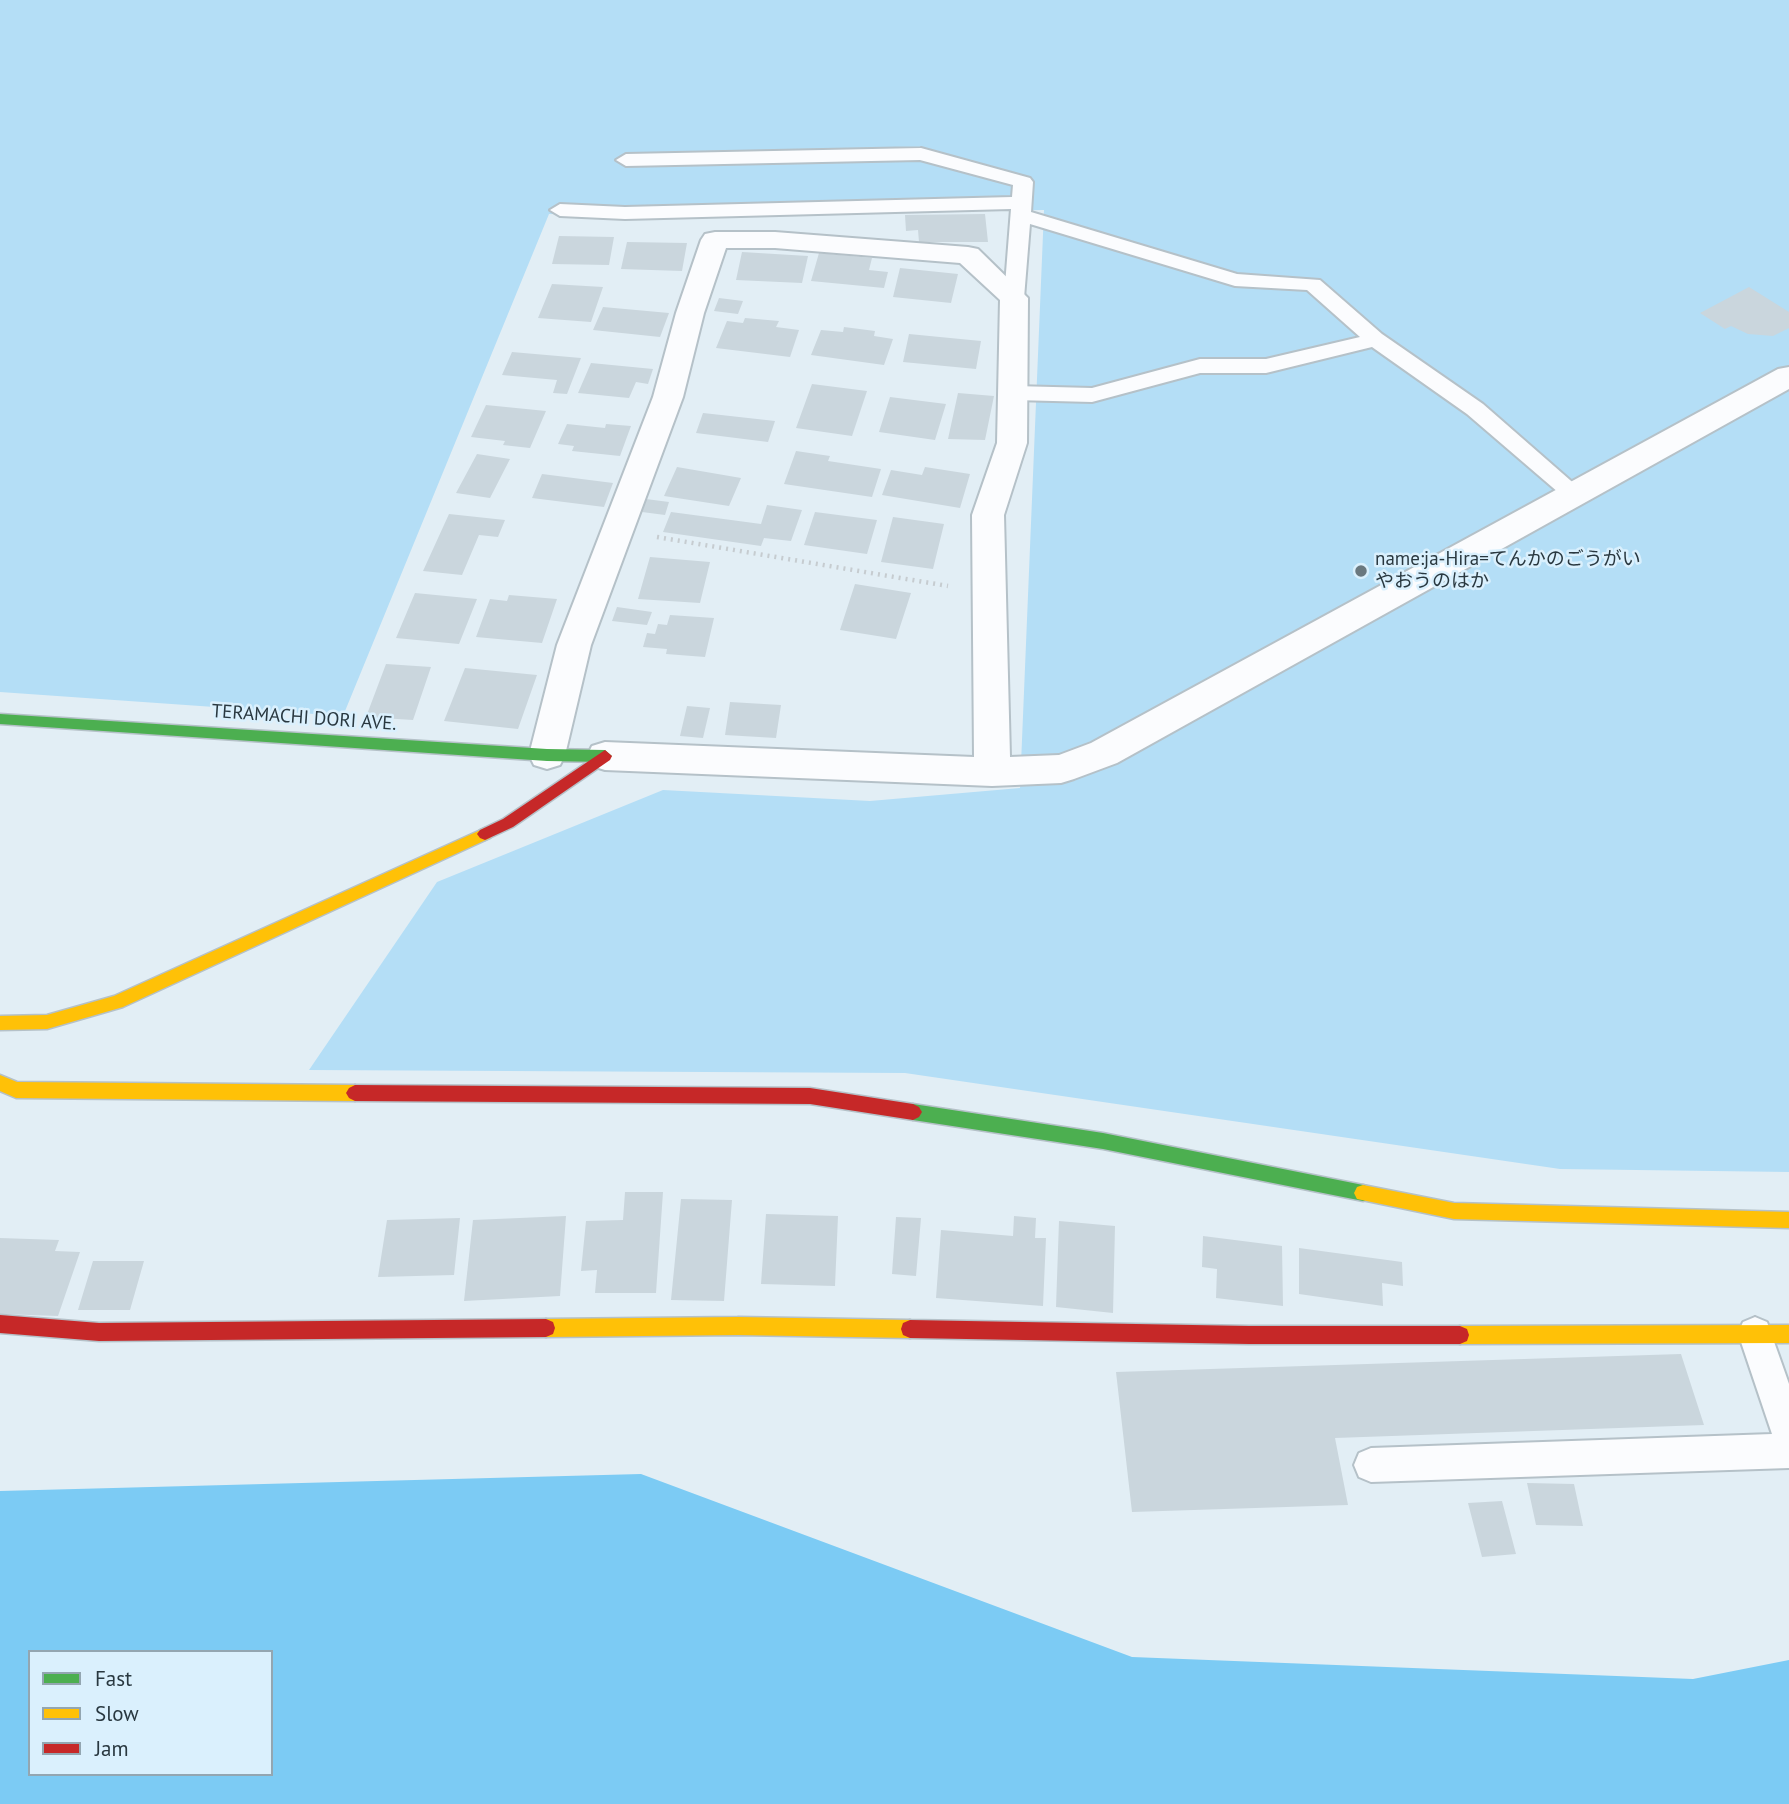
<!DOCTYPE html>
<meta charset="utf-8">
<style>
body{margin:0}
#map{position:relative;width:1789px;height:1804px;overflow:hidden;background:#e2eef5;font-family:"PT Sans",sans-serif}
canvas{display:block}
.legend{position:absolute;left:28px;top:1650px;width:245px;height:126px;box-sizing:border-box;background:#daf0fd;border:2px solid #93a6b1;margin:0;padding:9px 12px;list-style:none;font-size:21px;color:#293840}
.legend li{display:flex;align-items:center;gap:14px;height:35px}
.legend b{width:35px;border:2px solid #93a6b1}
</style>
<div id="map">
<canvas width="1789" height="1804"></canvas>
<ul class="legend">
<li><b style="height:9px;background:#4caf50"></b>Fast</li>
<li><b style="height:9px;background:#ffc107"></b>Slow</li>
<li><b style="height:9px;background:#c62828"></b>Jam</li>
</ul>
</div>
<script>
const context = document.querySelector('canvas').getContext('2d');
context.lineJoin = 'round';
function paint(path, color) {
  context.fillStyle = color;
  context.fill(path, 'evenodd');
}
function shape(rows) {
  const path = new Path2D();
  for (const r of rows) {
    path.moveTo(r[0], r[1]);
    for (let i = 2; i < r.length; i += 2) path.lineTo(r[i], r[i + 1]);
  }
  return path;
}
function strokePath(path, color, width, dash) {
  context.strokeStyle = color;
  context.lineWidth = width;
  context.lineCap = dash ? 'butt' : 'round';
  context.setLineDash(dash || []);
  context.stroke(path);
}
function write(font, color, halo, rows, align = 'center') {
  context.font = font + ' "PT Sans","Noto Sans JP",sans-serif';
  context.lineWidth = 5;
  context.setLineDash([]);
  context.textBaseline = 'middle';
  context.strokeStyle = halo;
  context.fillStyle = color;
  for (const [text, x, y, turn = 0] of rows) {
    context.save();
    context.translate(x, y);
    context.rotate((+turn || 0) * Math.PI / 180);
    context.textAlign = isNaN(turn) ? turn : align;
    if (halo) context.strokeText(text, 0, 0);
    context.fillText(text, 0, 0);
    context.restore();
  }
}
const green = shape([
 [0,0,1789,0,1789,1172,1560,1169,905,1073,309,1070,437,882,663,790,870,801,1020,788,1044,210,633,216,549,214,343,716,0,692]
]);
const water = shape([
 [641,1474,1132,1657,1693,1679,1789,1660,1789,1804,0,1804,0,1491],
 [30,1652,271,1652,271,1774,30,1774]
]);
const building = shape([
 [985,214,988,242,919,242,918,230,906,231,905,215],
 [559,236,614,237,609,265,552,264],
 [627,242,687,243,682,271,621,269],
 [742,252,808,256,802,283,736,280],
 [819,253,872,258,869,270,888,272,884,288,811,281],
 [900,268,958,274,951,303,893,297],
 [552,284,603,287,591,322,538,318],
 [1749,287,1789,312,1789,328,1773,336,1748,334,1731,326,1725,329,1700,313],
 [719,298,743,301,738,314,714,311],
 [603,307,669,313,660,337,593,330],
 [745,318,779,321,776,327,799,330,790,357,716,348,727,321,743,323],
 [844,327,875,331,874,336,893,339,884,365,811,355,821,330,843,332],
 [909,334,981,341,976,369,903,362],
 [512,352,581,358,567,394,553,393,557,380,502,375],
 [591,363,653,369,648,384,636,382,629,398,578,393],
 [812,384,867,391,852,436,796,428],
 [958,393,994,396,985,440,948,439],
 [890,397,946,404,935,440,879,432],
 [486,405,546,411,530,448,503,445,505,441,471,437],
 [703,413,775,421,768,442,696,433],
 [567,424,605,428,606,424,631,426,620,456,572,451,574,446,558,444],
 [796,451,830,456,828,461,881,469,872,497,784,484],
 [477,454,510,459,490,498,456,493],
 [677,467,741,478,729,506,664,496],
 [925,467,970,474,960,508,882,495,891,470,922,475],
 [542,474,613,483,604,507,532,498],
 [646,499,669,502,665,515,642,512],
 [767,505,802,510,791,541,764,538,761,546,663,532,671,512,761,524],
 [815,512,877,520,867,554,804,545],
 [449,514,505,520,498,537,479,535,462,575,423,571],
 [893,517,944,524,933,569,881,562],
 [650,557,710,562,700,603,638,599],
 [855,584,911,593,896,639,840,630],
 [415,593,477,599,459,644,396,638],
 [509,595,557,599,542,643,476,637,490,599,507,601],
 [617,607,652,612,647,625,612,621],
 [670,615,714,618,705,657,666,654,667,649,643,647,647,633,655,634,658,624,667,625],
 [386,664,431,667,413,720,366,717],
 [465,668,537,675,518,729,444,721],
 [730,702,781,705,776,738,725,735],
 [687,706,710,708,703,738,680,736],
 [625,1192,663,1192,656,1293,595,1293,597,1270,581,1271,586,1221,623,1220],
 [681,1199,732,1200,724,1301,671,1300],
 [766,1214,838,1216,835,1286,761,1284],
 [566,1216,560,1296,464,1301,473,1220],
 [1014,1216,1036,1218,1035,1238,1046,1238,1043,1306,936,1298,941,1230,1013,1236],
 [896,1217,921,1218,916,1276,892,1274],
 [460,1218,454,1275,378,1277,387,1220],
 [1059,1221,1115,1226,1113,1313,1056,1307],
 [1203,1236,1282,1246,1283,1306,1216,1298,1217,1269,1202,1267],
 [0,1238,59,1240,55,1251,80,1252,58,1316,0,1314],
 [1299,1248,1402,1262,1403,1286,1382,1283,1383,1306,1299,1294],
 [93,1261,144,1261,130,1310,78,1310],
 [1681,1354,1704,1425,1335,1438,1348,1505,1132,1512,1116,1372],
 [1527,1483,1574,1484,1583,1526,1536,1525],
 [1502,1501,1516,1554,1482,1557,1468,1503]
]);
const path = shape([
 [657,537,948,586]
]);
const lane = shape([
 [921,148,1030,178,1033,182,1031,212,1237,274,1320,280,1382,334,1483,404,1586,494,1582,499,1574,502,1566,499,1467,414,1372,347,1266,373,1200,373,1092,402,1014,400,1006,398,1003,393,1006,388,1014,386,1092,388,1200,359,1266,359,1360,337,1307,290,1235,286,1030,224,1024,298,1021,302,1014,304,1007,302,1004,298,1011,209,625,219,560,216,550,210,560,204,625,207,1012,197,1013,185,920,160,626,166,616,160,626,154,921,148],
 [1755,1317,1767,1322,1789,1384,1789,1468,1371,1482,1359,1477,1354,1465,1359,1453,1371,1448,1772,1434,1738,1333,1743,1322,1755,1317]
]);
const street = shape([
 [715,232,775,232,968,247,978,249,1028,298,1027,443,1004,515,1010,757,1059,755,1091,743,1778,369,1789,367,1789,389,1117,763,1074,779,1061,783,992,786,605,770,592,766,587,756,592,746,605,742,974,757,972,515,997,443,1000,300,960,263,775,248,726,248,704,313,683,397,591,645,565,755,560,765,547,769,534,765,529,755,557,645,653,397,676,313,701,240,705,234,715,232]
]);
const fast = shape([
 [0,714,547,749,605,750,612,756,605,762,547,761,0,724,0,714],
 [913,1104,1103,1133,1363,1185,1369,1187,1372,1193,1369,1199,1363,1201,1103,1149,913,1120,907,1117,904,1112,907,1107,913,1104]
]);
const slow = shape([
 [485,828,490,830,493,834,490,838,123,1007,47,1029,0,1030,0,1016,47,1015,114,996,485,828],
 [0,1075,17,1082,355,1085,361,1088,364,1093,361,1098,355,1101,16,1098,0,1091,0,1075],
 [1363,1185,1454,1203,1789,1212,1789,1228,1454,1219,1357,1199,1354,1193,1357,1187,1363,1185],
 [738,1317,910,1320,917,1323,919,1329,917,1335,910,1338,738,1335,546,1337,539,1334,537,1328,539,1322,546,1319,738,1317],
 [1789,1325,1789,1343,1460,1344,1453,1341,1451,1335,1453,1329,1460,1326,1789,1325]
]);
const jam = shape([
 [605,750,612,756,610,760,513,827,485,840,480,838,477,834,480,830,503,819,605,750],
 [355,1085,810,1088,913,1104,919,1107,922,1112,919,1117,913,1120,810,1104,355,1101,349,1098,346,1093,349,1088,355,1085],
 [0,1315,99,1323,546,1319,553,1322,555,1328,553,1334,546,1337,99,1341,0,1333,0,1315],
 [910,1320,1249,1326,1460,1326,1467,1329,1469,1335,1467,1341,1460,1344,1249,1344,910,1338,903,1335,901,1329,903,1323,910,1320]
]);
const markers = [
 [1361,571,7,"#6a787f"]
];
const poiNames = [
 ["name:ja-Hira=てんかのごうがい",1375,560],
 ["やおうのはか",1375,582]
];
const streetNames = [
 ["TERAMACHI DORI AVE.",304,718,4]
];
paint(green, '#b4def6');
paint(water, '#7ccbf4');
paint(building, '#cad6dd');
strokePath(lane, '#b5c1c8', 4);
strokePath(street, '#b5c1c8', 4);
strokePath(fast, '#b5c1c8', 3);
strokePath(slow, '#b5c1c8', 3);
strokePath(jam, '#b5c1c8', 3);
strokePath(path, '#c6ccd0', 4.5, [2, 5]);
paint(lane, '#fbfcfe');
paint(street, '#fbfcfe');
paint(fast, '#4caf50');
paint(slow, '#ffc107');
paint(jam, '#c62828');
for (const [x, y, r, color] of markers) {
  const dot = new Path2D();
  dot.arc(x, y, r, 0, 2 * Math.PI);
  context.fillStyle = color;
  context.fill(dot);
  strokePath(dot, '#daf0fd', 2.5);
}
write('19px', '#293840', '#daf0fd', poiNames, 'left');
write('19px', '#293840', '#daf0fd', streetNames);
</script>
